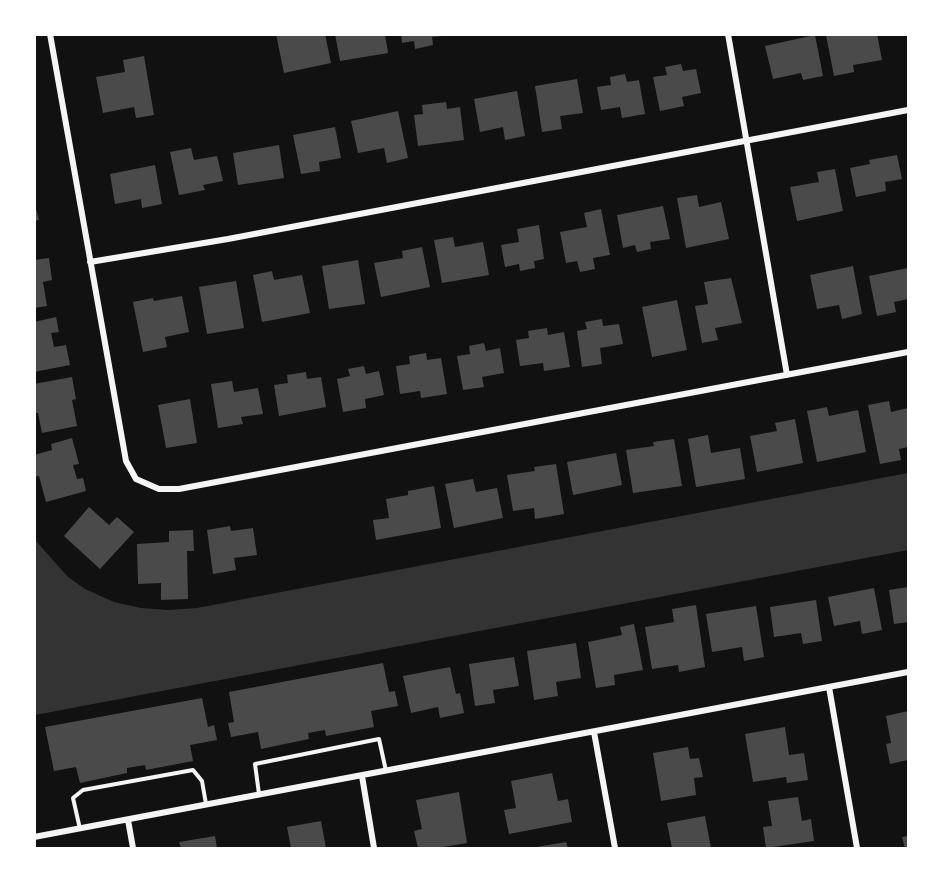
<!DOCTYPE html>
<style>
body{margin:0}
#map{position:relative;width:943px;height:883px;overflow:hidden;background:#111;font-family:"Varela Round",sans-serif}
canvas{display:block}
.frame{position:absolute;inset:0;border:36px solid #fff;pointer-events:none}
</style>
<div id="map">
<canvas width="943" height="883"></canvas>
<div class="frame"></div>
</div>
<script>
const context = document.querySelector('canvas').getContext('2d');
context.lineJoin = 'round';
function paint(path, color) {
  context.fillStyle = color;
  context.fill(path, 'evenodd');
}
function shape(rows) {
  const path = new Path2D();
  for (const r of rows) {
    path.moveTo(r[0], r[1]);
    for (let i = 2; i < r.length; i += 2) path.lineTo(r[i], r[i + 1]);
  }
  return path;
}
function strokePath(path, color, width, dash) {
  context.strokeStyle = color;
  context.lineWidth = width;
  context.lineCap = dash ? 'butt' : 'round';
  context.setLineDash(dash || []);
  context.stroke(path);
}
const water = shape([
 [908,473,908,550,35,715,35,540,68,577,85,589,114,602,141,608,168,610,197,608]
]);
const building = shape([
 [276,34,325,34,331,63,284,73],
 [335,34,385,34,388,53,340,61],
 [401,34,442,34,442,36,432,37,433,45,415,49,414,41,402,43],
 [877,34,882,60,853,65,854,72,834,76,826,35],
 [815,35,823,76,803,80,801,73,773,79,765,46],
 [144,56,154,115,136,118,134,107,103,113,96,77,125,72,123,60],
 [681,64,683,71,696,69,701,93,682,97,684,106,660,111,653,77,667,75,665,67],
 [625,74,627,82,639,80,645,114,622,118,620,107,601,110,597,87,611,85,610,77],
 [577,79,583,113,560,116,562,129,542,132,535,86],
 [517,91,525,136,505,140,503,127,480,132,474,99],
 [446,102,447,109,460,107,464,140,418,146,414,115,423,114,422,105],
 [398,111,408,158,387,163,384,148,358,153,351,121],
 [335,127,341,158,319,162,320,171,301,174,293,135],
 [279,145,284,178,238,185,233,153],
 [191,148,194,160,217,156,223,181,203,185,205,190,179,195,170,152],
 [897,155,902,179,885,182,886,191,856,197,850,168,870,164,869,160],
 [155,165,162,204,142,208,141,199,115,204,110,174],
 [835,169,843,211,797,221,790,187,819,182,817,172],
 [697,195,699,207,721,202,729,239,686,248,677,198],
 [34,201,39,220,34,221],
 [663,206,670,239,650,242,651,249,637,252,635,245,623,248,617,215],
 [601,209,610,255,593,258,595,269,580,272,577,261,566,263,560,232,587,227,584,213],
 [539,225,544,259,534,261,535,268,520,271,519,264,505,267,501,245,519,242,517,229],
 [453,237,455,247,483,242,489,275,442,283,434,240],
 [422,247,430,287,381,297,374,263,403,258,402,251],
 [49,258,52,280,43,282,47,306,34,308,34,260],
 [358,260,365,304,329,309,322,266],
 [853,266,862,314,842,319,839,305,817,309,810,275],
 [908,268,908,299,894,302,896,312,877,316,869,276],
 [272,271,274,280,302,275,310,313,262,322,253,275],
 [731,278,742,323,715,328,718,340,702,343,695,306,708,304,704,282],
 [236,281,244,328,207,334,199,287],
 [182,296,189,332,165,337,167,347,143,352,133,302,153,298,154,301],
 [677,300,687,350,652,357,642,307],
 [56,317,59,332,51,333,54,347,66,345,70,365,34,372,34,322],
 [602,319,603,326,619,324,623,344,600,348,602,364,582,367,577,331,587,329,585,322],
 [547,328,548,335,564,332,570,367,544,371,543,363,520,366,516,340,529,338,528,331],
 [484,343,486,351,500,348,504,373,482,377,484,387,463,390,457,356,470,354,469,346],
 [426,353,427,360,441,358,447,394,421,398,420,391,400,394,396,366,410,364,409,356],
 [364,366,366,374,379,371,384,395,365,399,366,408,343,412,337,379,350,376,348,369],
 [306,372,307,379,321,377,326,407,279,416,274,385,288,383,287,375],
 [72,377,76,399,72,400,77,426,42,433,38,413,34,413,34,384],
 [232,381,234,392,258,388,263,414,241,417,243,424,218,428,211,384],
 [190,399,197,443,166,448,158,405],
 [889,401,891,412,908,408,908,447,899,449,901,460,880,464,868,405],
 [827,407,829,416,858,410,866,452,817,462,807,411],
 [795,419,803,463,757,472,750,436,777,431,775,423],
 [708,435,711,453,740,448,745,479,696,487,688,439],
 [72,438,79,464,73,465,77,479,83,478,86,491,46,502,39,476,34,477,34,455,52,450,51,444],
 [674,439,682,486,633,493,626,450,654,446,653,442],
 [616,453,622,485,573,495,567,462],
 [556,464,564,514,535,519,534,508,513,511,507,475,535,471,534,467],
 [473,479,476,492,497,488,503,518,454,528,445,484],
 [434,486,441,528,376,540,373,520,389,518,386,499,408,495,408,491],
 [89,507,109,525,117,517,134,532,100,569,64,536],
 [230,526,231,531,253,528,257,555,234,558,236,570,213,574,207,530],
 [193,530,194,551,187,551,188,599,161,600,161,583,138,584,137,544,169,542,169,531],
 [908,587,908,622,894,624,889,590],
 [874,588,882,630,862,634,860,621,834,626,828,597],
 [816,600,822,641,803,644,801,633,774,637,770,607],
 [696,605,705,667,679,672,678,665,652,669,645,627,674,622,672,609],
 [756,606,764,657,744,661,742,647,712,652,706,614],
 [634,624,643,670,614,675,615,685,596,688,588,642,622,635,620,627],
 [576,643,581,678,556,682,558,696,534,700,527,651],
 [514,657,519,686,493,690,495,703,475,706,469,664],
 [383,663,389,692,395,691,398,706,371,711,374,727,326,736,325,730,308,733,309,739,261,749,258,732,231,737,228,723,234,722,229,692],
 [450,667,456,694,460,693,464,713,440,718,438,707,411,713,403,676],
 [202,698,208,727,214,725,217,740,190,745,193,761,146,770,145,765,127,768,127,773,80,783,76,767,54,771,45,727],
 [908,711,908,760,890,764,886,744,891,743,886,716],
 [785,727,789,755,804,753,808,780,787,783,786,777,753,782,745,734],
 [688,747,690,759,699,758,703,777,694,778,696,795,661,801,653,753],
 [552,773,558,801,568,799,572,822,509,834,504,810,516,808,511,781],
 [459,792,467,843,437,848,418,848,414,831,422,829,416,800],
 [798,797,802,821,811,819,814,841,766,848,763,827,772,826,768,801],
 [705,816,711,848,672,848,667,823],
 [321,821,326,848,291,848,287,827],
 [215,836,217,848,181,848,179,842],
 [908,836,908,848,905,848,902,837],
 [566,842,568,848,536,848,536,847]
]);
const service = shape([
 [259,794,255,764,379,739,386,771],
 [80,829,73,798,83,790,193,770,202,781,206,804]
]);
const minor = shape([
 [50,34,126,461,136,479,159,489,179,489,908,352],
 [728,34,787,375],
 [90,262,228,239,908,110],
 [829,687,857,848],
 [594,732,615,848],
 [362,776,374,848],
 [128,820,133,848],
 [34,837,908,672]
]);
paint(water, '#333');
paint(building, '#4a4a4a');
strokePath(service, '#f5f5f5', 4);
strokePath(minor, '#f5f5f5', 6);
</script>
